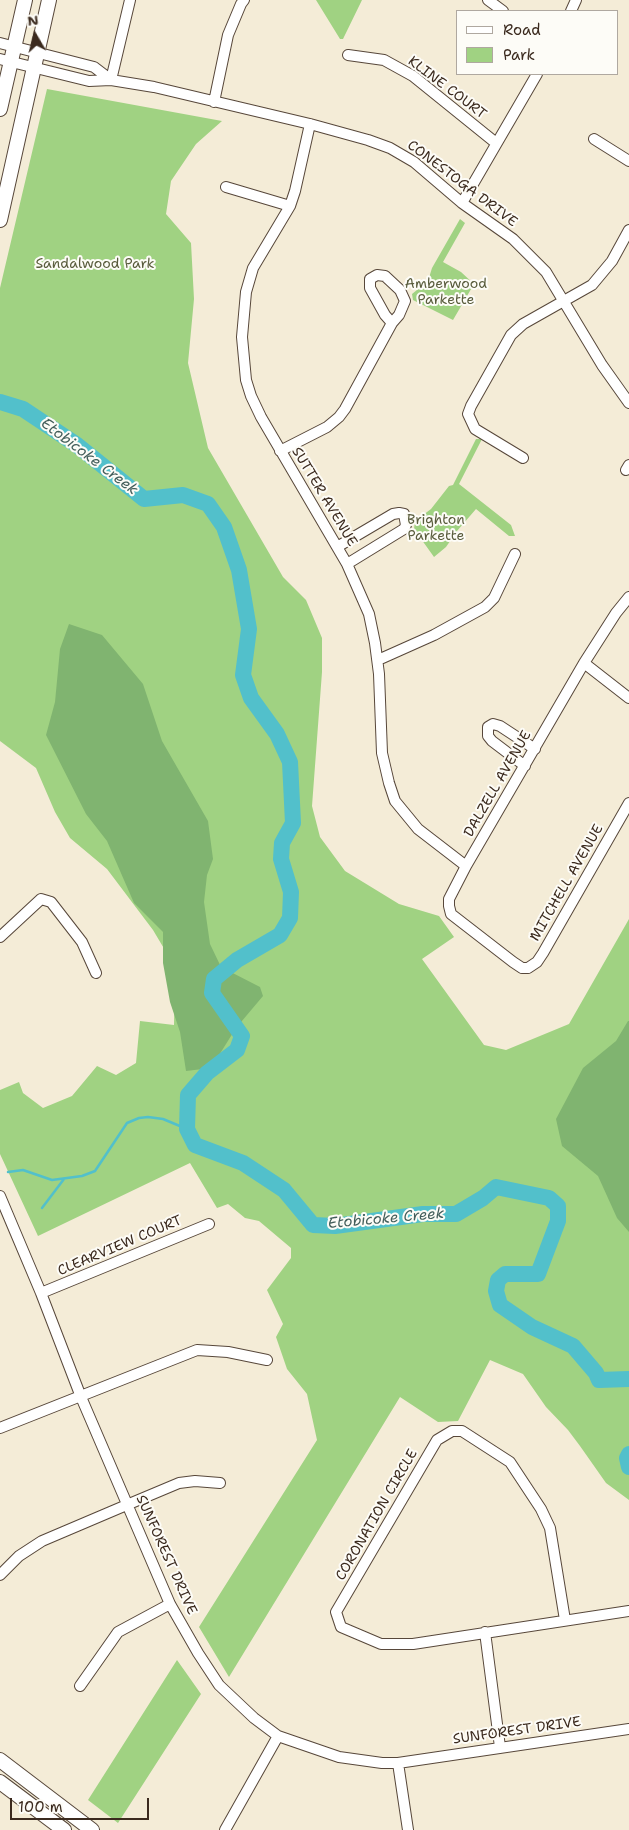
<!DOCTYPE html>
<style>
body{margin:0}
#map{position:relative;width:629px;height:1830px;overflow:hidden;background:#f4ecd7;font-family:"Shantell Sans",sans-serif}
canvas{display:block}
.legend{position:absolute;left:456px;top:10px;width:162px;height:65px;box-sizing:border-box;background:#fdfcf7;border:1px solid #afa8a0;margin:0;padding:6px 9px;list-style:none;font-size:15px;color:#3b2a1e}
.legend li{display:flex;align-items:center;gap:10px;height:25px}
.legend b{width:25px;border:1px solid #afa8a0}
.north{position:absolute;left:10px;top:10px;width:50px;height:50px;-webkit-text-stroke:4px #fdfcf7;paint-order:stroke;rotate:352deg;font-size:14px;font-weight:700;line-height:20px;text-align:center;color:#3b2a1e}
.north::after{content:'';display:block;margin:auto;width:18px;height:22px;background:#3b2a1e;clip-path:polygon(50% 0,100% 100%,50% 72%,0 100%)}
.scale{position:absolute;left:10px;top:1798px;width:139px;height:22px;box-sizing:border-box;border:2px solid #3b2a1e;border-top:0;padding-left:6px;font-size:15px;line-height:18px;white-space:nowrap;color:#3b2a1e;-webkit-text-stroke:4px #fdfcf7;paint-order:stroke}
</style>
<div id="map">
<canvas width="629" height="1830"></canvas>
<ul class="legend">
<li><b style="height:6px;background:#fff"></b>Road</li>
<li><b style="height:14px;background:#a0d282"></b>Park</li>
</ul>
<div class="north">N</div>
<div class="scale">100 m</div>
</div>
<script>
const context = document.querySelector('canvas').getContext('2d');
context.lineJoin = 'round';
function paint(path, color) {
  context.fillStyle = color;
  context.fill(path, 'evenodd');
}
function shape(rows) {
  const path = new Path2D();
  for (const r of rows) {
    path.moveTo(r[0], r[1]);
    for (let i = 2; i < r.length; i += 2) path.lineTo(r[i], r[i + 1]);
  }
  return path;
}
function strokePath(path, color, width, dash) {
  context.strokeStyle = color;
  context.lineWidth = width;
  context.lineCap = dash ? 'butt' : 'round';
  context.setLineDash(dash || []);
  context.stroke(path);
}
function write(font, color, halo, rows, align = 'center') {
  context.font = font + ' "Shantell Sans",sans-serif';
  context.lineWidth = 4;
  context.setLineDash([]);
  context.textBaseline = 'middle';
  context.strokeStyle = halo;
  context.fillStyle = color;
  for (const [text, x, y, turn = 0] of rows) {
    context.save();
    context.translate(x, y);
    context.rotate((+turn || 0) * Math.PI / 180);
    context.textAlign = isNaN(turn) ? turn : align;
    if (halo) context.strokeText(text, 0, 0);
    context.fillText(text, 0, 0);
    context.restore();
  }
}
const green = shape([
 [316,0,362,0,343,39,340,39],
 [47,89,222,121,196,144,171,181,166,214,191,243,194,299,188,363,208,448,283,577,306,600,322,638,322,672,312,806,320,837,345,871,399,904,439,916,454,937,422,959,484,1045,506,1050,569,1024,629,919,629,1500,606,1483,580,1446,568,1430,546,1407,523,1374,490,1360,458,1421,438,1422,400,1397,229,1677,199,1627,317,1440,307,1394,287,1369,276,1337,283,1324,267,1290,291,1258,291,1248,259,1221,245,1218,228,1204,217,1208,190,1163,38,1236,0,1154,0,1090,19,1082,23,1093,43,1108,72,1096,97,1066,116,1075,136,1063,140,1021,174,1025,175,967,153,930,107,869,70,838,55,812,36,768,0,741,0,288],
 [460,219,465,223,443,262,461,272,474,284,453,320,413,300,412,294,428,281,432,268],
 [476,439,482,439,459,484,511,525,515,536,509,536,476,509,457,531,446,547,434,557,414,529,415,521,431,509,449,486,453,485],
 [177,1660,201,1694,118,1823,88,1800]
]);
const forest = shape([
 [69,624,102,635,143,684,162,741,208,821,213,859,207,875,204,902,210,944,221,967,260,987,263,996,236,1028,211,1068,186,1071,180,1032,170,1002,163,963,163,932,134,903,107,841,86,814,46,735,55,702,60,649],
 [628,1021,629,1021,629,1232,617,1218,598,1176,562,1146,556,1119,583,1068,616,1041]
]);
const stream = shape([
 [8,1172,23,1170,52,1180,82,1176,95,1171,127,1123,139,1118,148,1117,163,1119,187,1129],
 [42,1208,64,1179]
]);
const river = shape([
 [0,402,23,409,77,445,144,499,183,495,208,504,224,527,239,570,249,629,243,675,251,698,277,734,290,762,293,823,282,843,281,859,291,892,290,918,280,935,237,960,214,979,212,993,242,1036,237,1050,207,1073,188,1095,187,1129,195,1145,243,1163,284,1190,313,1225,335,1226,423,1214,456,1214,483,1198,496,1187,549,1198,558,1206,558,1221,538,1274,505,1274,498,1280,496,1291,500,1305,532,1327,573,1346,596,1373,599,1380,629,1379],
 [629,1454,627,1458,629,1467]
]);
const minor = shape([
 [488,0,503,11],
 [571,11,576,0],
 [0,43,94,67,111,80],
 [348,55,384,60,413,76,496,143],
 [0,59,89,81,111,80,154,87,310,124,368,140,390,148,414,162,462,203,513,239,546,272,602,365,629,403],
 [111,80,130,0],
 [214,102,228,35,241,4,244,0],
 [310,124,295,191,290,206,253,268,246,292,242,337,246,380,251,396,261,417,347,564,369,614,375,643,379,674,382,753,389,783,395,801,418,829,466,866],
 [594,139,629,161],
 [226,187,290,206],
 [462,203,537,74],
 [280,451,327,427,339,417,345,409,392,323,399,315,405,301,400,290,385,276,377,275,370,279,370,288,385,315,392,323],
 [523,458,475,429,468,414,471,406,511,335,523,324,592,285,612,261,629,230],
 [626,470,629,465],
 [337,547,393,514,399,513,404,514,406,525,404,529,347,564],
 [629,597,616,613,584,663,466,866,449,899,449,906,451,914,513,962,522,968,528,968,537,962,543,953,629,803],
 [378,660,434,635,485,607,494,598,515,554],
 [584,663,629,698],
 [525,766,492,741,488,736,488,727,493,724,500,726,535,749],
 [0,937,41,899,51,902,82,942,96,973],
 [0,1196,41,1293,81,1397,170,1604,198,1653,219,1685,254,1718,278,1736,339,1757,382,1763,398,1763,629,1729],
 [41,1293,209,1224],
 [0,1428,197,1350,228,1352,267,1360],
 [0,1575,19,1556,42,1541,129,1504,179,1483,195,1481,220,1483],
 [565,1620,550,1528,541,1509,510,1462,462,1431,452,1431,437,1440,336,1612,341,1627,381,1644,413,1644,629,1611],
 [485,1632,500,1747],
 [80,1686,118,1632,170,1604],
 [398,1763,408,1830],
 [225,1830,278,1736]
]);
const major = shape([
 [0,109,25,0],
 [0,220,49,0],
 [0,1760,92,1830],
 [0,1782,64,1830]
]);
const streetNames = [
 ["KLINE COURT",447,88,37],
 ["CONESTOGA DRIVE",462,184,37],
 ["SUTTER AVENUE",324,497,59],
 ["DALZELL AVENUE",498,784,-60],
 ["MITCHELL AVENUE",567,883,-60],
 ["CLEARVIEW COURT",120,1246,-23],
 ["CORONATION CIRCLE",377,1515,-60],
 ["SUNFOREST DRIVE",166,1555,66],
 ["SUNFOREST DRIVE",517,1731,-8]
];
const parkNames = [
 ["Sandalwood Park",95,264],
 ["Amberwood",446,284],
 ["Parkette",446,300],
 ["Brighton",436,520],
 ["Parkette",436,536]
];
const waterNames = [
 ["Etobicoke Creek",89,457,37],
 ["Etobicoke Creek",386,1219,-5]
];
paint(green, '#a0d282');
paint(forest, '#80b470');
strokePath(stream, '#52c0cb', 2.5);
strokePath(river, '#52c0cb', 16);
strokePath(minor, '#57473a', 12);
strokePath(major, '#57473a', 16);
strokePath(minor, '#fff', 10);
strokePath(major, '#fff', 14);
write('14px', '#3b2a1e', '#fdfcf7', streetNames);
write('14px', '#595c3c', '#fdfcf7', parkNames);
write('italic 15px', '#435e5b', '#fdfcf7', waterNames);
</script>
